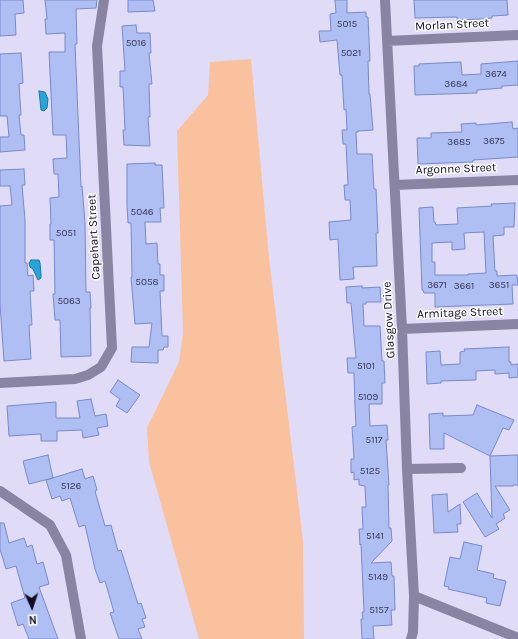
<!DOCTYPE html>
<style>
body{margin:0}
#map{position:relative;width:518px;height:639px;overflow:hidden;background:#e0dcf8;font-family:Karla,sans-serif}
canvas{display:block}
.north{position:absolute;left:12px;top:587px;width:40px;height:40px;-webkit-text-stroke:3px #fff;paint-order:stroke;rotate:177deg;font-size:11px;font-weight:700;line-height:16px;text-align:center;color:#100a22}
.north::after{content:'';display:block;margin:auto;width:14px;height:18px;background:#100a22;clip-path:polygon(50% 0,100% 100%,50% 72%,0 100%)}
</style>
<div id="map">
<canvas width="518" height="639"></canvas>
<div class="north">N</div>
</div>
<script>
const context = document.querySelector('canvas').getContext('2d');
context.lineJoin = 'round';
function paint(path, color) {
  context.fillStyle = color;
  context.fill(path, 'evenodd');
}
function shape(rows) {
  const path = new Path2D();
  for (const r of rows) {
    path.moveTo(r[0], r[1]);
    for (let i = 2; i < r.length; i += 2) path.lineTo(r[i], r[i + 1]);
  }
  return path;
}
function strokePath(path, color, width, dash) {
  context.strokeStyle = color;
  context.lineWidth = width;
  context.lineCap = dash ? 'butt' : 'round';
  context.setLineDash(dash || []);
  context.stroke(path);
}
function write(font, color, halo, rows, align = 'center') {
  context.font = font + ' Karla,sans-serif';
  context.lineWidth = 3;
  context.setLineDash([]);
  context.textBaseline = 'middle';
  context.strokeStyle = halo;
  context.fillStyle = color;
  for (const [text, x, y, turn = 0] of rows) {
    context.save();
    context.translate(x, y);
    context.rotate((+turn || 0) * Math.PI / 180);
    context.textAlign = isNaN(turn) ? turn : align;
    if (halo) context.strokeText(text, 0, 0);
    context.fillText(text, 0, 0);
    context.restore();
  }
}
const green = shape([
 [251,59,269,258,303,541,304,639,199,639,149,462,147,428,179,362,183,333,177,131,208,95,210,62]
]);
const water = shape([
 [39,91,45,92,48,99,47,108,44,111,41,110,39,91],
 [31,260,39,260,40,263,41,274,41,278,38,280,33,269,30,267,29,263,31,260]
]);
const building = shape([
 [0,0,23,0,24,13,15,14,16,35,0,36,0,0],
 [45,0,97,0,96,8,76,9,77,44,75,44,81,187,82,186,85,223,86,292,90,292,91,308,90,308,91,356,61,357,60,320,55,320,53,294,55,294,54,240,50,240,50,224,51,224,50,198,59,197,58,174,54,174,53,159,67,158,66,135,53,135,49,52,65,52,65,33,46,34,45,19,47,19,45,0],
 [128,0,153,0,155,11,128,12,128,0],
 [335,0,347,0,347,13,366,12,366,17,368,17,370,61,368,61,369,94,370,94,373,130,358,131,358,132,356,132,357,154,372,154,374,189,376,189,378,233,376,233,377,266,353,267,354,279,340,280,338,239,330,240,329,222,351,220,350,200,345,200,344,185,348,185,346,144,343,144,342,130,347,130,346,109,344,110,342,75,340,75,337,40,320,42,319,31,331,31,330,14,336,13,335,0],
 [414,0,507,0,508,15,492,16,492,18,482,19,457,20,457,17,415,18,414,0],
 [136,25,137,33,150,33,151,53,149,53,152,84,149,84,150,117,148,117,150,146,124,145,123,130,125,130,123,87,120,87,120,71,125,71,122,26,136,25],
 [21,53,23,83,19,84,21,115,19,115,21,135,24,135,25,150,0,152,0,137,9,137,7,116,0,116,0,54,21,53],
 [518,61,518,85,502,86,502,88,477,90,477,93,415,95,414,66,419,66,419,64,461,62,462,75,481,74,481,64,518,61],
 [512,122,513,129,518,128,518,157,473,160,473,162,418,164,417,138,431,138,431,133,462,132,461,124,476,123,476,125,512,122],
 [155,163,155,165,162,165,164,208,160,208,161,222,145,222,146,244,157,243,158,264,160,264,160,275,164,275,164,291,160,291,162,336,168,336,168,347,164,347,163,350,158,350,158,363,131,362,132,347,149,347,152,323,135,324,131,277,132,277,131,223,128,223,127,205,127,164,155,163],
 [24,169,25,185,22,185,25,220,25,263,27,263,28,276,33,275,34,291,30,291,32,325,29,325,31,359,4,361,0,304,0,206,12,205,10,186,0,186,0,170,24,169],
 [515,203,514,227,504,227,504,235,493,236,495,271,497,271,497,276,517,275,518,285,512,285,513,304,435,307,435,293,424,293,423,290,422,290,419,208,433,207,434,222,435,222,436,225,458,224,457,208,492,206,491,204,515,203],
 [484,232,486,273,468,274,468,275,435,275,435,262,432,262,432,243,452,242,452,250,465,249,464,233,484,232],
 [362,286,362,288,380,287,381,302,366,302,366,304,363,304,364,326,380,326,382,361,384,361,385,383,382,383,382,404,369,404,370,426,387,425,388,440,386,440,389,485,388,485,389,528,391,528,392,541,371,563,391,562,392,576,394,576,395,610,391,610,392,625,373,626,374,639,362,639,361,619,363,619,362,612,364,612,361,544,360,545,359,529,363,529,362,507,366,507,365,486,359,485,359,479,354,480,354,472,351,473,351,459,354,459,352,427,356,426,355,407,354,373,348,373,347,358,356,358,351,303,347,303,346,287,362,286],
 [509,347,509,362,511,362,511,365,518,364,518,377,509,378,509,373,495,374,495,370,476,371,476,380,441,381,441,383,427,384,426,352,440,351,441,365,460,364,460,352,465,351,464,349,509,347],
 [118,380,140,395,127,413,116,406,120,399,110,392,118,380],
 [91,399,95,416,106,414,108,426,97,428,99,435,83,438,82,430,57,431,57,441,41,441,41,434,9,436,7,406,56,402,56,418,80,418,77,401,91,399],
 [477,405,514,420,509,430,503,428,490,456,444,433,444,449,430,449,429,414,443,413,443,416,473,415,477,405],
 [48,455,53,478,29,484,23,461,48,455],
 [518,455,518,485,513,485,513,486,495,486,510,510,503,514,505,518,496,524,499,529,485,537,463,502,477,493,492,518,490,456,518,455],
 [82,469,85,479,93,476,97,490,95,491,105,526,111,525,118,551,121,550,138,604,141,603,146,618,142,619,145,627,138,629,142,639,119,639,110,613,114,612,105,581,100,583,95,569,85,525,79,527,70,498,62,501,60,496,52,499,46,480,82,469],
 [447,494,448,512,460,504,461,524,457,524,458,532,434,533,432,495,447,494],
 [0,523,4,523,9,543,24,538,27,547,32,545,37,564,43,562,49,584,39,587,58,639,29,639,23,624,18,626,11,603,25,598,16,566,6,569,0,549,0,523],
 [464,542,482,546,477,570,494,574,493,578,506,581,500,606,486,603,487,598,448,589,449,587,444,586,450,557,460,559,464,542]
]);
const minor = shape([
 [385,0,402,329,407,469,414,596,413,632,411,639],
 [387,41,518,35],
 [395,185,518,180],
 [402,329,518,324],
 [0,383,75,379,88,375,101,367,112,348,97,46,104,0],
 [407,469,461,468],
 [0,491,50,525,66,555,81,639],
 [414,596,518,638]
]);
const numberNames = [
 ["5015",347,24],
 ["5016",136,43],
 ["5021",351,53],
 ["3674",496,74],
 ["3684",456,84],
 ["3675",494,141],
 ["3685",459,142],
 ["5046",142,212],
 ["5051",66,233],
 ["5058",147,282],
 ["3671",437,285],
 ["3651",499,285],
 ["3661",464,286],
 ["5063",69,301],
 ["5101",366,366],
 ["5109",368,397],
 ["5117",374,440],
 ["5125",370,471],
 ["5126",71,486],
 ["5141",375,536],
 ["5149",378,577],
 ["5157",379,610]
];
const streetNames = [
 ["Morlan Street",452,25,-3],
 ["Argonne Street",456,169,-2],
 ["Capehart Street",94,237,-93],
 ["Armitage Street",460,313,-2],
 ["Glasgow Drive",389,320,-93]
];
paint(green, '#fac19f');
paint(water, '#27a4d9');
strokePath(water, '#2076a2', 1);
paint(building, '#afbef3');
strokePath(building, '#7989c9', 1);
strokePath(minor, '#8884a1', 10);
write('10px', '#383756', null, numberNames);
write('12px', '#100a22', '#fff', streetNames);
</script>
